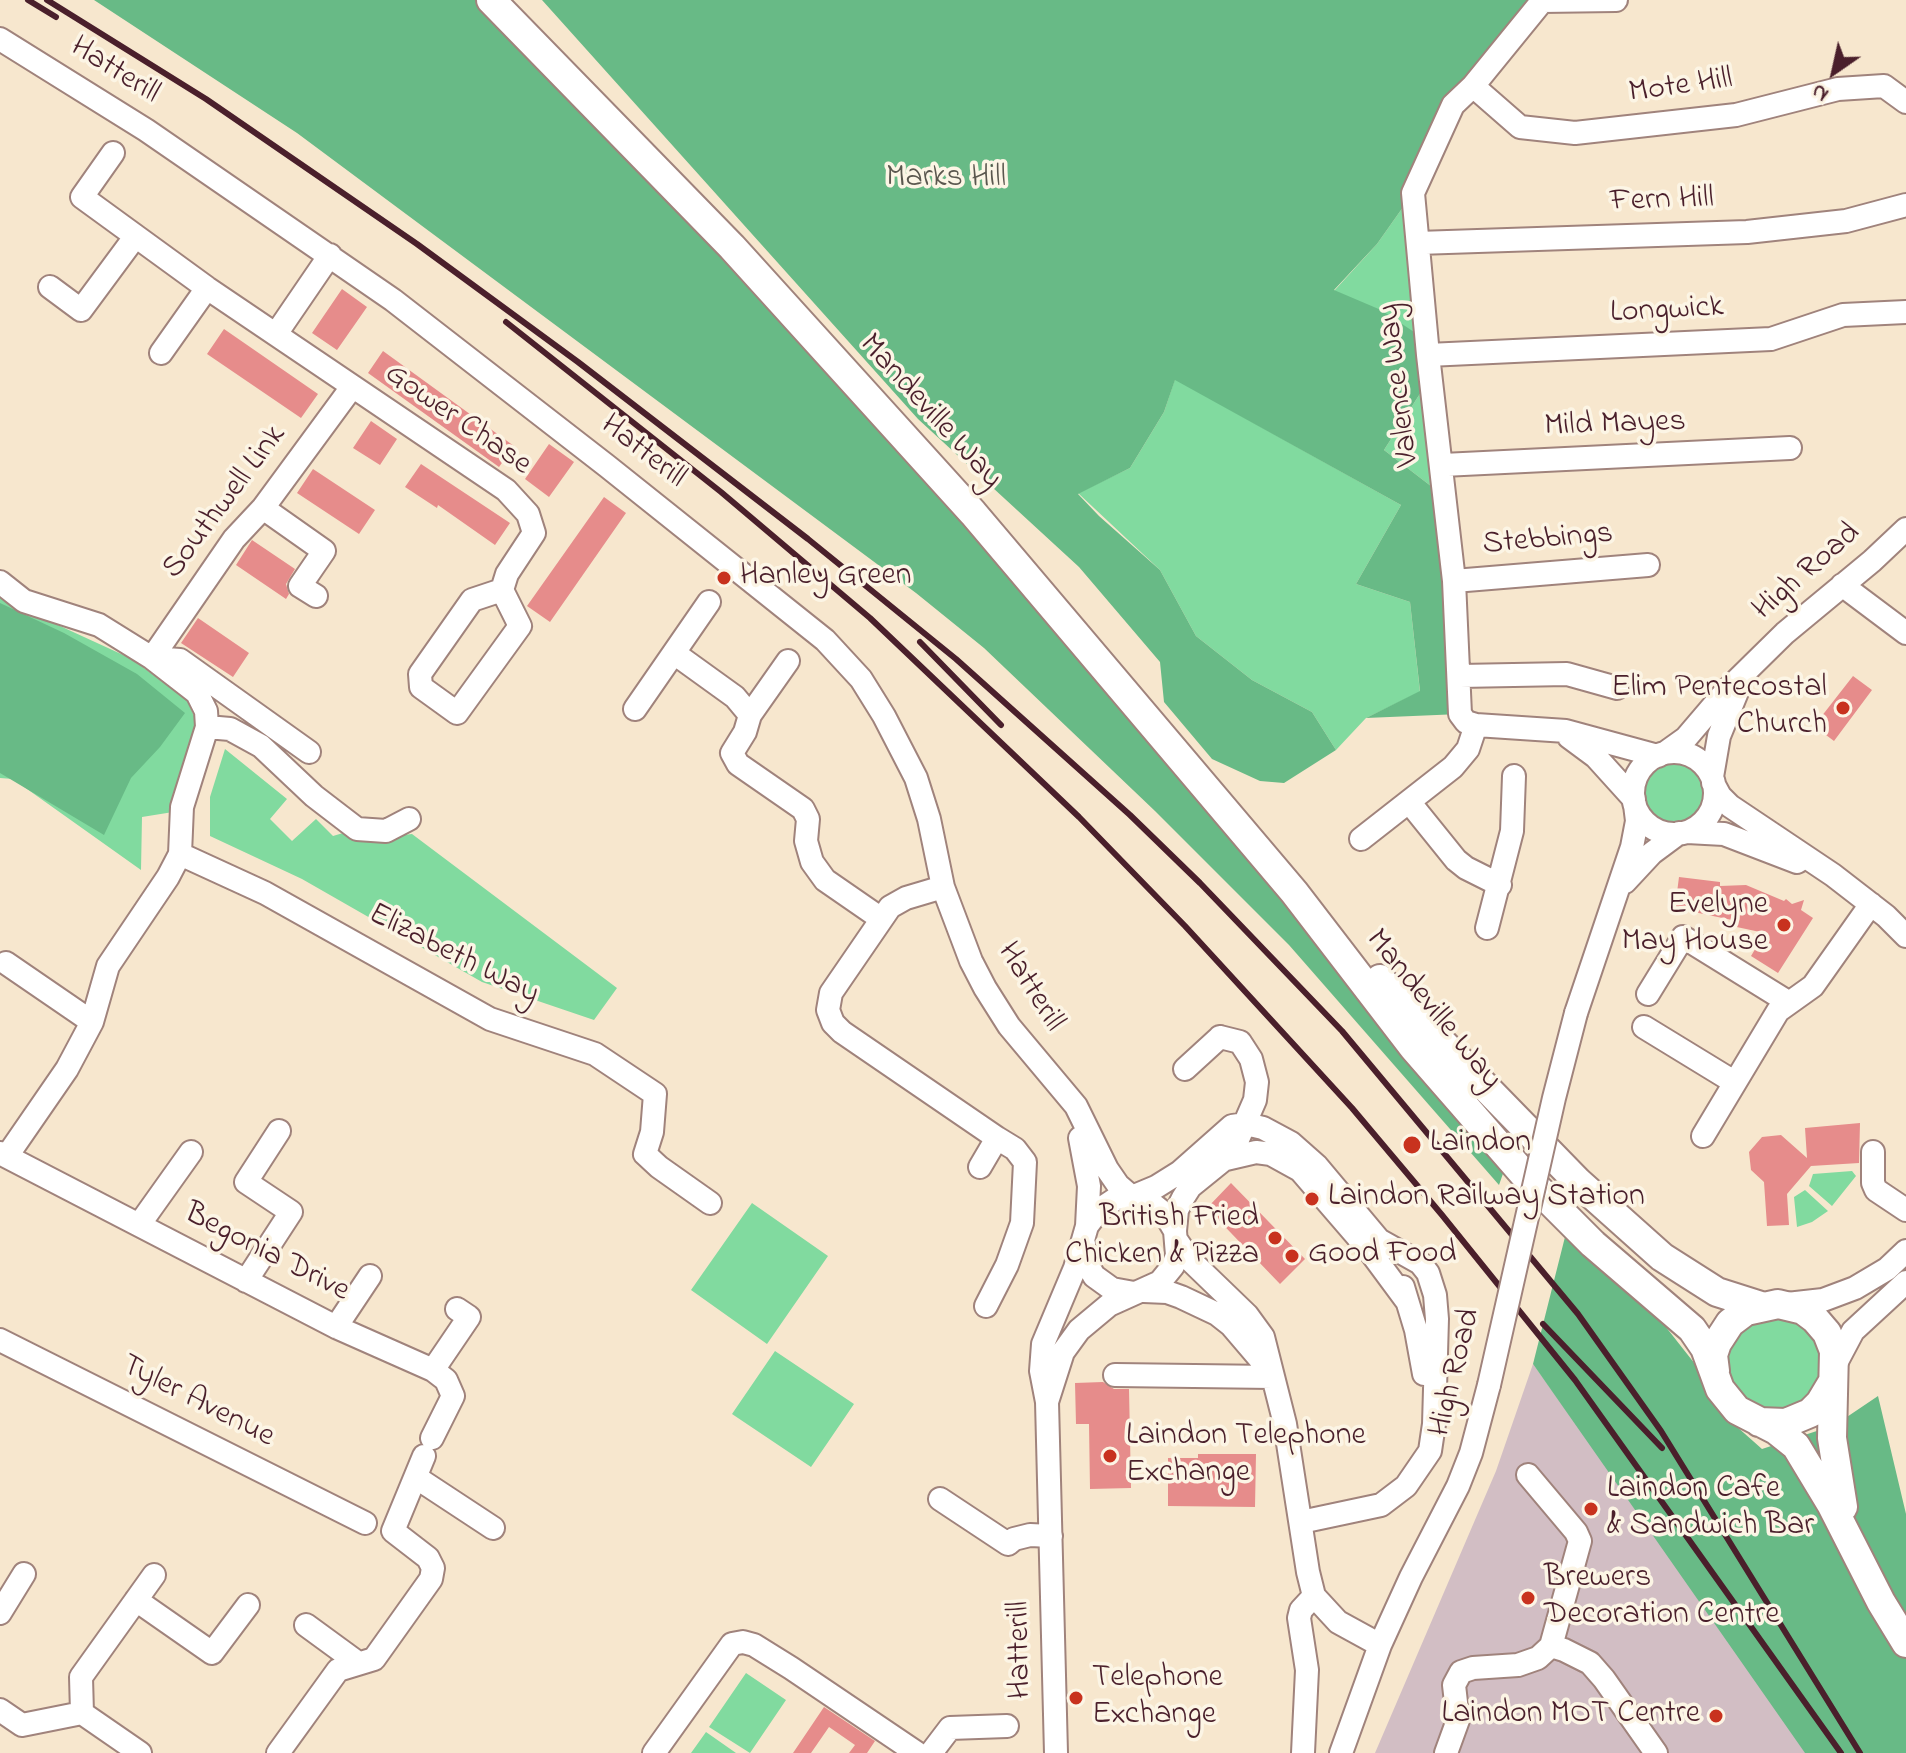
<!DOCTYPE html>
<style>
body{margin:0}
#map{position:relative;width:1906px;height:1753px;overflow:hidden;background:#f7e7ce;font-family:"Indie Flower",sans-serif}
canvas{display:block}
.north{position:absolute;left:1794px;top:32px;width:80px;height:80px;-webkit-text-stroke:6px #fcf5e5;paint-order:stroke;rotate:214deg;font-size:22px;font-weight:700;line-height:32px;text-align:center;color:#4a1f2b}
.north::after{content:'';display:block;margin:auto;width:28px;height:36px;background:#4a1f2b;clip-path:polygon(50% 0,100% 100%,50% 72%,0 100%)}
</style>
<div id="map">
<canvas width="1906" height="1753"></canvas>
<div class="north">N</div>
</div>
<script>
const context = document.querySelector('canvas').getContext('2d');
context.lineJoin = 'round';
function paint(path, color) {
  context.fillStyle = color;
  context.fill(path, 'evenodd');
}
function shape(rows) {
  const path = new Path2D();
  for (const r of rows) {
    if (r.length === 3) {
      path.moveTo(r[0] + r[2], r[1]);
      path.arc(r[0], r[1], r[2], 0, 2 * Math.PI);
      continue;
    }
    path.moveTo(r[0], r[1]);
    for (let i = 2; i < r.length; i += 2) path.lineTo(r[i], r[i + 1]);
  }
  return path;
}
function strokePath(path, color, width, dash) {
  context.strokeStyle = color;
  context.lineWidth = width;
  context.lineCap = dash ? 'butt' : 'round';
  context.setLineDash(dash || []);
  context.stroke(path);
}
function write(font, color, halo, rows, align = 'center') {
  context.font = font + ' "Indie Flower",sans-serif';
  context.lineWidth = 7;
  context.setLineDash([]);
  context.textBaseline = 'middle';
  context.strokeStyle = halo;
  context.fillStyle = color;
  for (const [text, x, y, turn = 0] of rows) {
    context.save();
    context.translate(x, y);
    context.rotate((+turn || 0) * Math.PI / 180);
    context.textAlign = isNaN(turn) ? turn : align;
    if (halo) context.strokeText(text, 0, 0);
    context.fillText(text, 0, 0);
    context.restore();
  }
}
const industrial = shape([
 [1533,1364,1665,1547,1808,1753,1375,1753,1496,1471]
]);
const green = shape([
 [1413,193,1426,340,1334,291,1377,244],
 [1430,378,1440,493,1384,450],
 [1175,379,1401,505,1356,584,1410,602,1420,692,1366,718,1336,750,1312,712,1252,680,1196,636,1160,570,1078,493,1130,468,1164,412],
 [0,594,23,609,132,659,187,700,198,725,173,812,142,817,141,870,13,779,0,778],
 [225,749,287,799,270,819,292,841,316,819,333,836,343,833,366,839,412,834,617,988,594,1020,482,982,302,879,210,836,210,797],
 [1674,793,29],
 [1852,1171,1856,1176,1832,1206,1809,1186,1813,1174],
 [1805,1190,1828,1211,1812,1222,1797,1227,1794,1197],
 [752,1203,828,1256,767,1344,691,1290],
 [1775,1363,48],
 [775,1351,854,1404,811,1467,732,1414],
 [746,1673,786,1700,750,1753,709,1727],
 [706,1732,736,1753,691,1753]
]);
const forest = shape([
 [94,0,489,0,732,247,1506,1165,1499,1185,1289,945,1155,811,984,648,916,593,297,133],
 [542,0,1542,0,1473,86,1413,193,1377,244,1334,290,1381,310,1426,340,1430,378,1384,450,1440,493,1460,714,1366,718,1420,691,1410,602,1356,584,1401,505,1175,380,1164,412,1130,468,1078,494,1099,516,1160,570,1196,636,1252,680,1312,712,1336,750,1284,783,1260,781,1212,759,1164,702,1160,662,1079,567,918,419],
 [0,603,64,633,137,674,185,713,160,747,131,778,104,835,0,773],
 [1567,1229,1658,1317,1695,1364,1718,1410,1762,1449,1835,1425,1878,1396,1906,1514,1906,1753,1805,1753,1533,1364]
]);
const building = shape([
 [342,289,367,307,337,350,312,333],
 [224,329,318,394,301,418,207,354],
 [383,351,514,446,499,467,368,373],
 [371,421,397,439,380,465,353,448],
 [549,444,574,462,549,497,525,479],
 [421,464,510,523,495,545,438,505,437,508,405,487],
 [313,469,375,510,359,534,297,493],
 [604,497,626,513,550,622,527,606],
 [252,540,295,569,286,584,289,594,286,599,236,565],
 [198,618,249,653,233,677,181,643],
 [1853,676,1872,690,1834,741,1814,726],
 [1679,877,1720,882,1720,886,1746,885,1784,901,1786,899,1792,904,1804,900,1801,910,1813,918,1778,973,1751,956,1757,946,1753,943,1760,932,1732,926,1732,920,1675,908],
 [1860,1123,1859,1163,1811,1166,1787,1194,1789,1225,1767,1226,1764,1182,1751,1170,1749,1152,1762,1137,1781,1135,1807,1158,1805,1128],
 [1231,1183,1305,1259,1280,1284,1207,1208],
 [1103,1382,1114,1389,1129,1389,1131,1488,1090,1489,1089,1424,1076,1424,1075,1383],
 [1198,1454,1256,1454,1255,1507,1168,1506,1168,1458,1198,1458],
 [824,1707,875,1741,867,1753,849,1753,855,1745,829,1727,811,1753,793,1753]
]);
const minor = shape([
 [1543,0,1473,86,1453,105,1413,193,1428,355,1454,581,1460,714,1466,722,1476,725,1566,731,1658,756],
 [1542,1,1616,0],
 [0,39,146,130,393,300,607,466,825,640,861,679,884,716,916,778,929,819,943,887,971,961,985,988,1009,1026,1076,1106,1107,1169,1118,1185,1132,1197],
 [1473,86,1520,127,1575,133,1736,115,1838,89,1884,86,1906,102],
 [113,153,82,197,207,288,506,490,528,514,534,533,507,574,502,590,520,626,457,713,421,687,420,674,472,600,502,590],
 [1418,243,1747,232,1846,221,1906,205],
 [50,287,81,310,135,237],
 [276,334,330,255],
 [161,353,207,288],
 [1428,355,1771,339,1843,315,1906,312],
 [1443,465,1790,448],
 [263,508,324,551,300,586,316,596],
 [1454,581,1648,565],
 [0,582,24,601,99,625,152,658,197,693,206,711,207,727,182,807,180,854,168,877,108,966,92,1022,67,1069,7,1156],
 [1842,585,1906,633],
 [674,653,735,697,750,715,745,732,732,753,738,764,803,809,808,819,806,841,812,862,825,880,880,918],
 [152,658,234,539,263,508,352,387],
 [152,658,180,660,309,752],
 [1460,676,1567,674,1617,688],
 [635,709,709,602],
 [750,715,788,661],
 [207,727,230,729,261,746,314,796,357,829,386,831,409,819],
 [1569,737,1596,757,1634,799],
 [1674,793,41],
 [1665,753,1686,738,1727,690,1785,633,1872,561,1906,529],
 [1712,777,1719,736,1739,687],
 [1713,783,1720,796,1730,806,1833,875,1886,916,1906,936],
 [1410,803,1456,860,1466,868,1500,885],
 [1687,832,1724,834,1797,862],
 [1361,839,1453,767,1468,749,1476,725],
 [180,854,265,893,490,1019,595,1054,655,1094,652,1132,645,1154,659,1167,710,1203],
 [1625,882,1652,853,1679,833],
 [943,887,906,898,890,907,831,993,828,1010,833,1023,842,1032,997,1138,980,1167],
 [1487,928,1512,831,1514,776],
 [6,963,92,1022],
 [1648,994,1683,937,1788,1002],
 [1576,1013,1632,847,1637,821,1635,805],
 [1644,1027,1734,1082],
 [1185,1069,1220,1037],
 [1703,1136,1778,1011,1813,986,1871,904],
 [1080,1138,1089,1186,1087,1226],
 [1873,1152,1873,1183,1876,1190,1906,1210],
 [0,1153,336,1327,433,1370,446,1380,453,1396,432,1438],
 [1226,1159,1256,1152,1271,1154,1300,1170,1369,1250,1406,1300],
 [1132,1197,1156,1187,1180,1172,1232,1126,1246,1124,1263,1128,1291,1143,1317,1166,1379,1240,1420,1263,1428,1273,1435,1295,1437,1319,1434,1424,1430,1451,1406,1486,1381,1505,1301,1522],
 [139,1225,191,1152],
 [1175,1231,1177,1210,1183,1198,1190,1187,1232,1153,1255,1100,1257,1082,1251,1059,1240,1042,1220,1037],
 [1177,1241,1190,1260,1247,1315,1263,1337,1285,1424,1308,1572,1314,1596,1338,1622,1380,1645],
 [1084,1244,1084,1258,1094,1276,1112,1289,1134,1293],
 [246,1281,291,1212,246,1182,279,1131],
 [1403,1287,1416,1330,1424,1374],
 [1144,1291,1167,1292,1181,1297,1217,1314,1231,1325,1266,1366],
 [1787,1304,1823,1300,1855,1288,1887,1269,1906,1251],
 [986,1306,1007,1265,1022,1223,1025,1162,1015,1149,997,1138],
 [336,1327,370,1276],
 [0,1340,365,1523],
 [1835,1365,1853,1331,1906,1282],
 [433,1370,469,1317,457,1309],
 [1115,1375,1273,1377],
 [1047,1402,1041,1371,1043,1344,1075,1268,1087,1226,1099,1210,1117,1198,1132,1197,1150,1202,1165,1214,1175,1231,1177,1255,1173,1266,1160,1282,1109,1305,1079,1330,1063,1352,1047,1402,1056,1753],
 [1528,1475,1576,1532,1580,1541,1551,1646,1564,1650,1590,1663,1604,1679,1656,1753],
 [417,1478,493,1528],
 [940,1499,1008,1544,1014,1539,1030,1535,1051,1536],
 [136,1600,212,1653,248,1605],
 [0,1613,24,1574],
 [306,1625,358,1663],
 [0,1710,22,1725,82,1713],
 [82,1713,81,1677,154,1575],
 [82,1713,140,1753],
 [278,1753,338,1670,374,1659,431,1579,433,1568,428,1558,393,1531,424,1456],
 [654,1753,732,1644,743,1642,754,1645,791,1668,917,1753],
 [931,1753,950,1728,1007,1726],
 [1303,1753,1307,1670,1299,1618,1301,1610,1314,1596],
 [1341,1753,1380,1645,1411,1577,1458,1486,1471,1453,1489,1385],
 [1446,1753,1458,1720,1454,1685,1461,1672,1473,1668,1518,1665,1538,1658,1551,1646]
]);
const major = shape([
 [491,0,732,247,973,513,1294,892,1413,1047,1528,1179,1593,1244,1692,1329,1705,1348,1720,1389,1737,1410,1776,1430,1796,1446,1831,1504,1881,1602,1906,1643],
 [1380,979,1578,1182,1662,1257,1717,1292,1761,1306],
 [1715,1371,1713,1355,1717,1343,1730,1323,1746,1311,1778,1304,1803,1310,1815,1319,1827,1333,1834,1351,1832,1438,1843,1507],
 [1759,1422,1786,1423,1810,1413,1820,1403,1832,1383]
]);
const rail = shape([
 [28,0,56,17],
 [47,0,206,99,417,244,578,362,808,539,956,659,1130,815,1200,883,1342,1031,1578,1314,1661,1431,1860,1753],
 [506,322,721,492,870,618,1079,817,1185,926,1352,1108,1442,1215,1575,1380,1841,1753],
 [920,642,1001,725],
 [1543,1324,1662,1448]
]);
const minorBridge = shape([
 [1489,1385,1554,1098,1576,1013]
]);
const markers = [
 [724,578,8,"#c8321e"],
 [1843,708,8,"#c8321e"],
 [1784,925,8,"#c8321e"],
 [1412,1145,10,"#c8321e"],
 [1312,1199,8,"#c8321e"],
 [1275,1238,8,"#c8321e"],
 [1292,1256,8,"#c8321e"],
 [1110,1456,8,"#c8321e"],
 [1591,1509,8,"#c8321e"],
 [1528,1598,8,"#c8321e"],
 [1076,1698,8,"#c8321e"],
 [1716,1716,8,"#c8321e"]
];
const streetNames = [
 ["Hatterill",114,72,32],
 ["Mote Hill",1681,88,-8],
 ["Fern Hill",1662,202,-2],
 ["Longwick",1667,312,-3],
 ["Valence Way",1401,385,-97],
 ["Mandeville Way",929,413,48],
 ["Gower Chase",457,421,35],
 ["Mild Mayes",1615,426,-2],
 ["Hatterill",642,453,38],
 ["Southwell Link",226,503,-53],
 ["Stebbings",1548,541,-5],
 ["High Road",1808,573,-41],
 ["Elizabeth Way",453,956,27],
 ["Hatterill",1029,988,58],
 ["Mandeville Way",1432,1011,51],
 ["Begonia Drive",266,1254,27],
 ["High Road",1457,1373,-76],
 ["Tyler Avenue",197,1403,27],
 ["Hatterill",1022,1650,-91]
];
const parkNames = [
 ["Marks Hill",946,180]
];
const poiNames = [
 ["Hanley Green",740,578],
 ["Elim Pentecostal",1827,690,"right"],
 ["Church",1827,727,"right"],
 ["Evelyne",1768,907,"right"],
 ["May House",1768,944,"right"],
 ["Laindon",1430,1145],
 ["Laindon Railway Station",1328,1199],
 ["British Fried",1259,1220,"right"],
 ["Chicken & Pizza",1259,1257,"right"],
 ["Good Food",1308,1256],
 ["Laindon Telephone",1126,1438],
 ["Exchange",1126,1475],
 ["Laindon Cafe",1607,1491],
 ["& Sandwich Bar",1607,1528],
 ["Brewers",1544,1580],
 ["Decoration Centre",1544,1617],
 ["Telephone",1092,1680],
 ["Exchange",1092,1717],
 ["Laindon MOT Centre",1700,1716,"right"]
];
paint(industrial, '#d2bec4');
paint(green, '#81da9f');
paint(forest, '#68ba86');
paint(building, '#e68c8b');
strokePath(minor, '#a0837c', 26);
strokePath(major, '#a0837c', 32);
strokePath(minor, '#fff', 22);
strokePath(major, '#fff', 28);
strokePath(rail, '#4a1f2b', 6);
strokePath(minorBridge, '#a0837c', 26, []);
strokePath(minorBridge, '#fff', 22);
for (const [x, y, r, color] of markers) {
  const dot = new Path2D();
  dot.arc(x, y, r, 0, 2 * Math.PI);
  context.fillStyle = color;
  context.fill(dot);
  strokePath(dot, '#fcf5e5', 3);
}
write('32px', '#4a1f2b', '#fcf5e5', streetNames);
write('32px', '#5a574e', '#fcf5e5', parkNames);
write('32px', '#4a1f2b', '#fcf5e5', poiNames, 'left');
</script>
